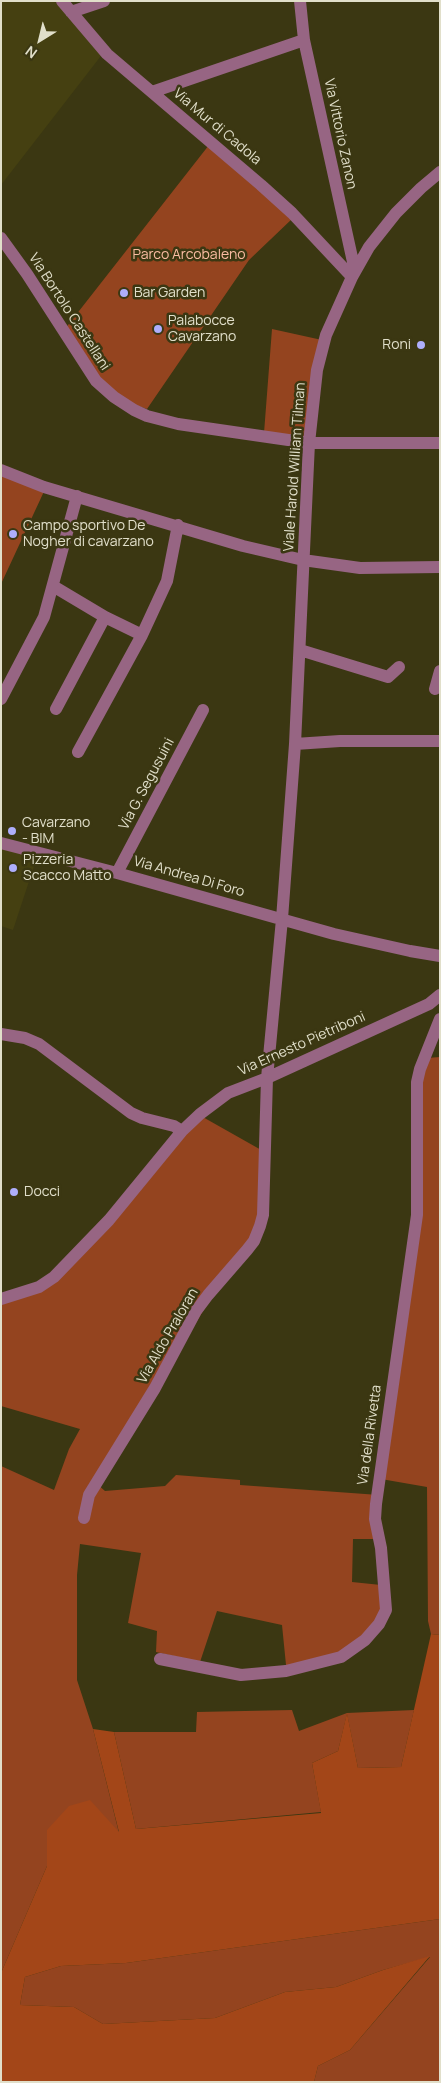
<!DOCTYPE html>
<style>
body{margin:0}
#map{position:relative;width:441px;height:2083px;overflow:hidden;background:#3b3712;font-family:Manrope,sans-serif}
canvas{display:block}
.frame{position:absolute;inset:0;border:2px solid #e1dfca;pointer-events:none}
.north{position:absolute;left:15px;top:15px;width:50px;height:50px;-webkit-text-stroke:4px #3b3712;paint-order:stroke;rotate:216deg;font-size:14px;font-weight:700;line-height:20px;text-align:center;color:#e1dfca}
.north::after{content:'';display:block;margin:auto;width:18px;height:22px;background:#e1dfca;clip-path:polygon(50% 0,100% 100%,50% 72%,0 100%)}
</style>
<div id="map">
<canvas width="441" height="2083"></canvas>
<div class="frame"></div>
<div class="north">N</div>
</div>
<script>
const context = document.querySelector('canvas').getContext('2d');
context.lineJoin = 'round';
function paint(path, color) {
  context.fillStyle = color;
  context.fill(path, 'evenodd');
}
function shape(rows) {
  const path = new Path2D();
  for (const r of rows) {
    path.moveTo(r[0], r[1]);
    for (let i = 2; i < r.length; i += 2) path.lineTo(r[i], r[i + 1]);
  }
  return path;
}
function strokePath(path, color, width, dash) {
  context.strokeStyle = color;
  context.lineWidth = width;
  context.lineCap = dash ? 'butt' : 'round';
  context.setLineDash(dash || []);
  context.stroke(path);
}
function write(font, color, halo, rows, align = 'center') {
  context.font = font + ' Manrope,sans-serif';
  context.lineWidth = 5;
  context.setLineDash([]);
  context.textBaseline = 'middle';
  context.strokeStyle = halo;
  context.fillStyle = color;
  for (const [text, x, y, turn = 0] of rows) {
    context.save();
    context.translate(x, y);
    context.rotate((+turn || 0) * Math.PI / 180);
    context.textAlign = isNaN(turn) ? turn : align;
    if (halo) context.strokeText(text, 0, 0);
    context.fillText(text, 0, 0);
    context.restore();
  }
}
const built = shape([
 [1,1,57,1,104,52,1,185],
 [1,841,39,851,13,930,1,926]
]);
const green = shape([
 [209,145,293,218,249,260,147,409,127,402,83,369,61,334],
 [272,329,322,340,306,439,264,433],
 [1,465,47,485,1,584],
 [440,1057,440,1635,431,1634,428,1621,427,1487,381,1479,420,1206,420,1075,427,1058],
 [201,1116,263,1151,258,1236,219,1285,97,1484,105,1491,165,1486,176,1475,240,1480,240,1485,379,1495,376,1539,353,1539,352,1582,381,1585,381,1613,361,1649,287,1675,282,1625,217,1611,200,1662,156,1652,157,1631,128,1623,141,1553,80,1544,77,1575,77,1680,93,1729,119,1833,47,1830,47,1866,1,1973,1,1466,54,1490,69,1449,80,1429,1,1406,1,1299,42,1282],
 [292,1710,299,1731,347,1713,414,1710,401,1767,358,1768,347,1714,338,1751,312,1763,321,1812,136,1829,114,1732,196,1732,197,1712],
 [440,1919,440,2082,314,2082,318,2066,350,2050,430,1957,383,1970,336,1987,285,1992,215,2018,103,2024,74,2007,20,2005,25,1977,61,1966,126,1963]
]);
const forest = shape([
 [431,1634,440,1635,440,1919,126,1963,61,1966,25,1977,20,2005,74,2007,103,2024,215,2018,285,1992,336,1987,383,1970,430,1956,350,2050,318,2066,314,2082,1,2082,1,1973,47,1866,47,1830,69,1806,90,1800,119,1832,93,1729,114,1732,136,1829,321,1813,312,1763,338,1751,347,1713,358,1768,401,1767]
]);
const minor = shape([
 [62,1,107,54,261,185,292,213,352,277],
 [300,1,304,40,355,271],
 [71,12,104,1],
 [152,92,304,40],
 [1,238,27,274,96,381,114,397,134,410,147,416,178,424,309,443,440,443],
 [1,470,44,487,243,546,303,560,360,568,440,567],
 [53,586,105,617,142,635],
 [300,650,388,677,399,667],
 [435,689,440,671],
 [1,699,44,617,77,496],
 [56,709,105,617],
 [295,744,340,741,440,741],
 [78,752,142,635,167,581,178,525],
 [1,843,117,873,334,934,410,951,440,956],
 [117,873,203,710],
 [1,1034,25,1038,39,1044,131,1113,142,1118,174,1126,182,1131],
 [1,1299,39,1287,54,1277,109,1220,182,1131,200,1114,228,1093,267,1078,429,1004,440,995],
 [84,1518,89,1495,155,1388,196,1311,208,1295,247,1250,254,1241,260,1226,263,1215,267,1078,282,919,295,744,309,443,317,370,326,335,352,277,369,247,396,213,421,188,440,172],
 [160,1659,241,1675,286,1671,341,1657,365,1640,379,1624,386,1610,381,1548,375,1519,376,1504,417,1215,417,1082,420,1069,440,1019]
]);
const markers = [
 [124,293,5,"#aeaefb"],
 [158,329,5,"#aeaefb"],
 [421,345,5,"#aeaefb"],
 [13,534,5,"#aeaefb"],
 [12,831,5,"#aeaefb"],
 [13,868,5,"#aeaefb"],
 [14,1192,5,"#aeaefb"]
];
const streetNames = [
 ["Via Mur di Cadola",217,127,40],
 ["Via Vittorio Zanon",340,134,78],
 ["Via Bortolo Castellani",69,312,57],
 ["Viale Harold William Tilman",295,467,-86],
 ["Via G. Segusuini",147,784,-62],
 ["Via Andrea Di Foro",189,877,16],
 ["Via Ernesto Pietriboni",302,1044,-24],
 ["Via Aldo Praloran",168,1336,-60],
 ["Via della Rivetta",370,1435,-82]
];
const parkNames = [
 ["Parco Arcobaleno",189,255]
];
const poiNames = [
 ["Bar Garden",134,293],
 ["Palabocce",168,321],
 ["Cavarzano",168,337],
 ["Roni",411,345,"right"],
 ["Campo sportivo De",23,526],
 ["Nogher di cavarzano",23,542],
 ["Cavarzano",22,823],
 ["- BIM",22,839],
 ["Pizzeria",23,860],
 ["Scacco Matto",23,876],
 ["Docci",24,1192]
];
paint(built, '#454011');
paint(green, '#94441f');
paint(forest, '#a34618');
strokePath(minor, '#976583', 12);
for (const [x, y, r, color] of markers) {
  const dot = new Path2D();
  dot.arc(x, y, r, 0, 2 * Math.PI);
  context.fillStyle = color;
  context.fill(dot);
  strokePath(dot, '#3b3712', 2);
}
write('14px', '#e1dfca', '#3b3712', streetNames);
write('14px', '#fabca2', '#3b3712', parkNames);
write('14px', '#e1dfca', '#3b3712', poiNames, 'left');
</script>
